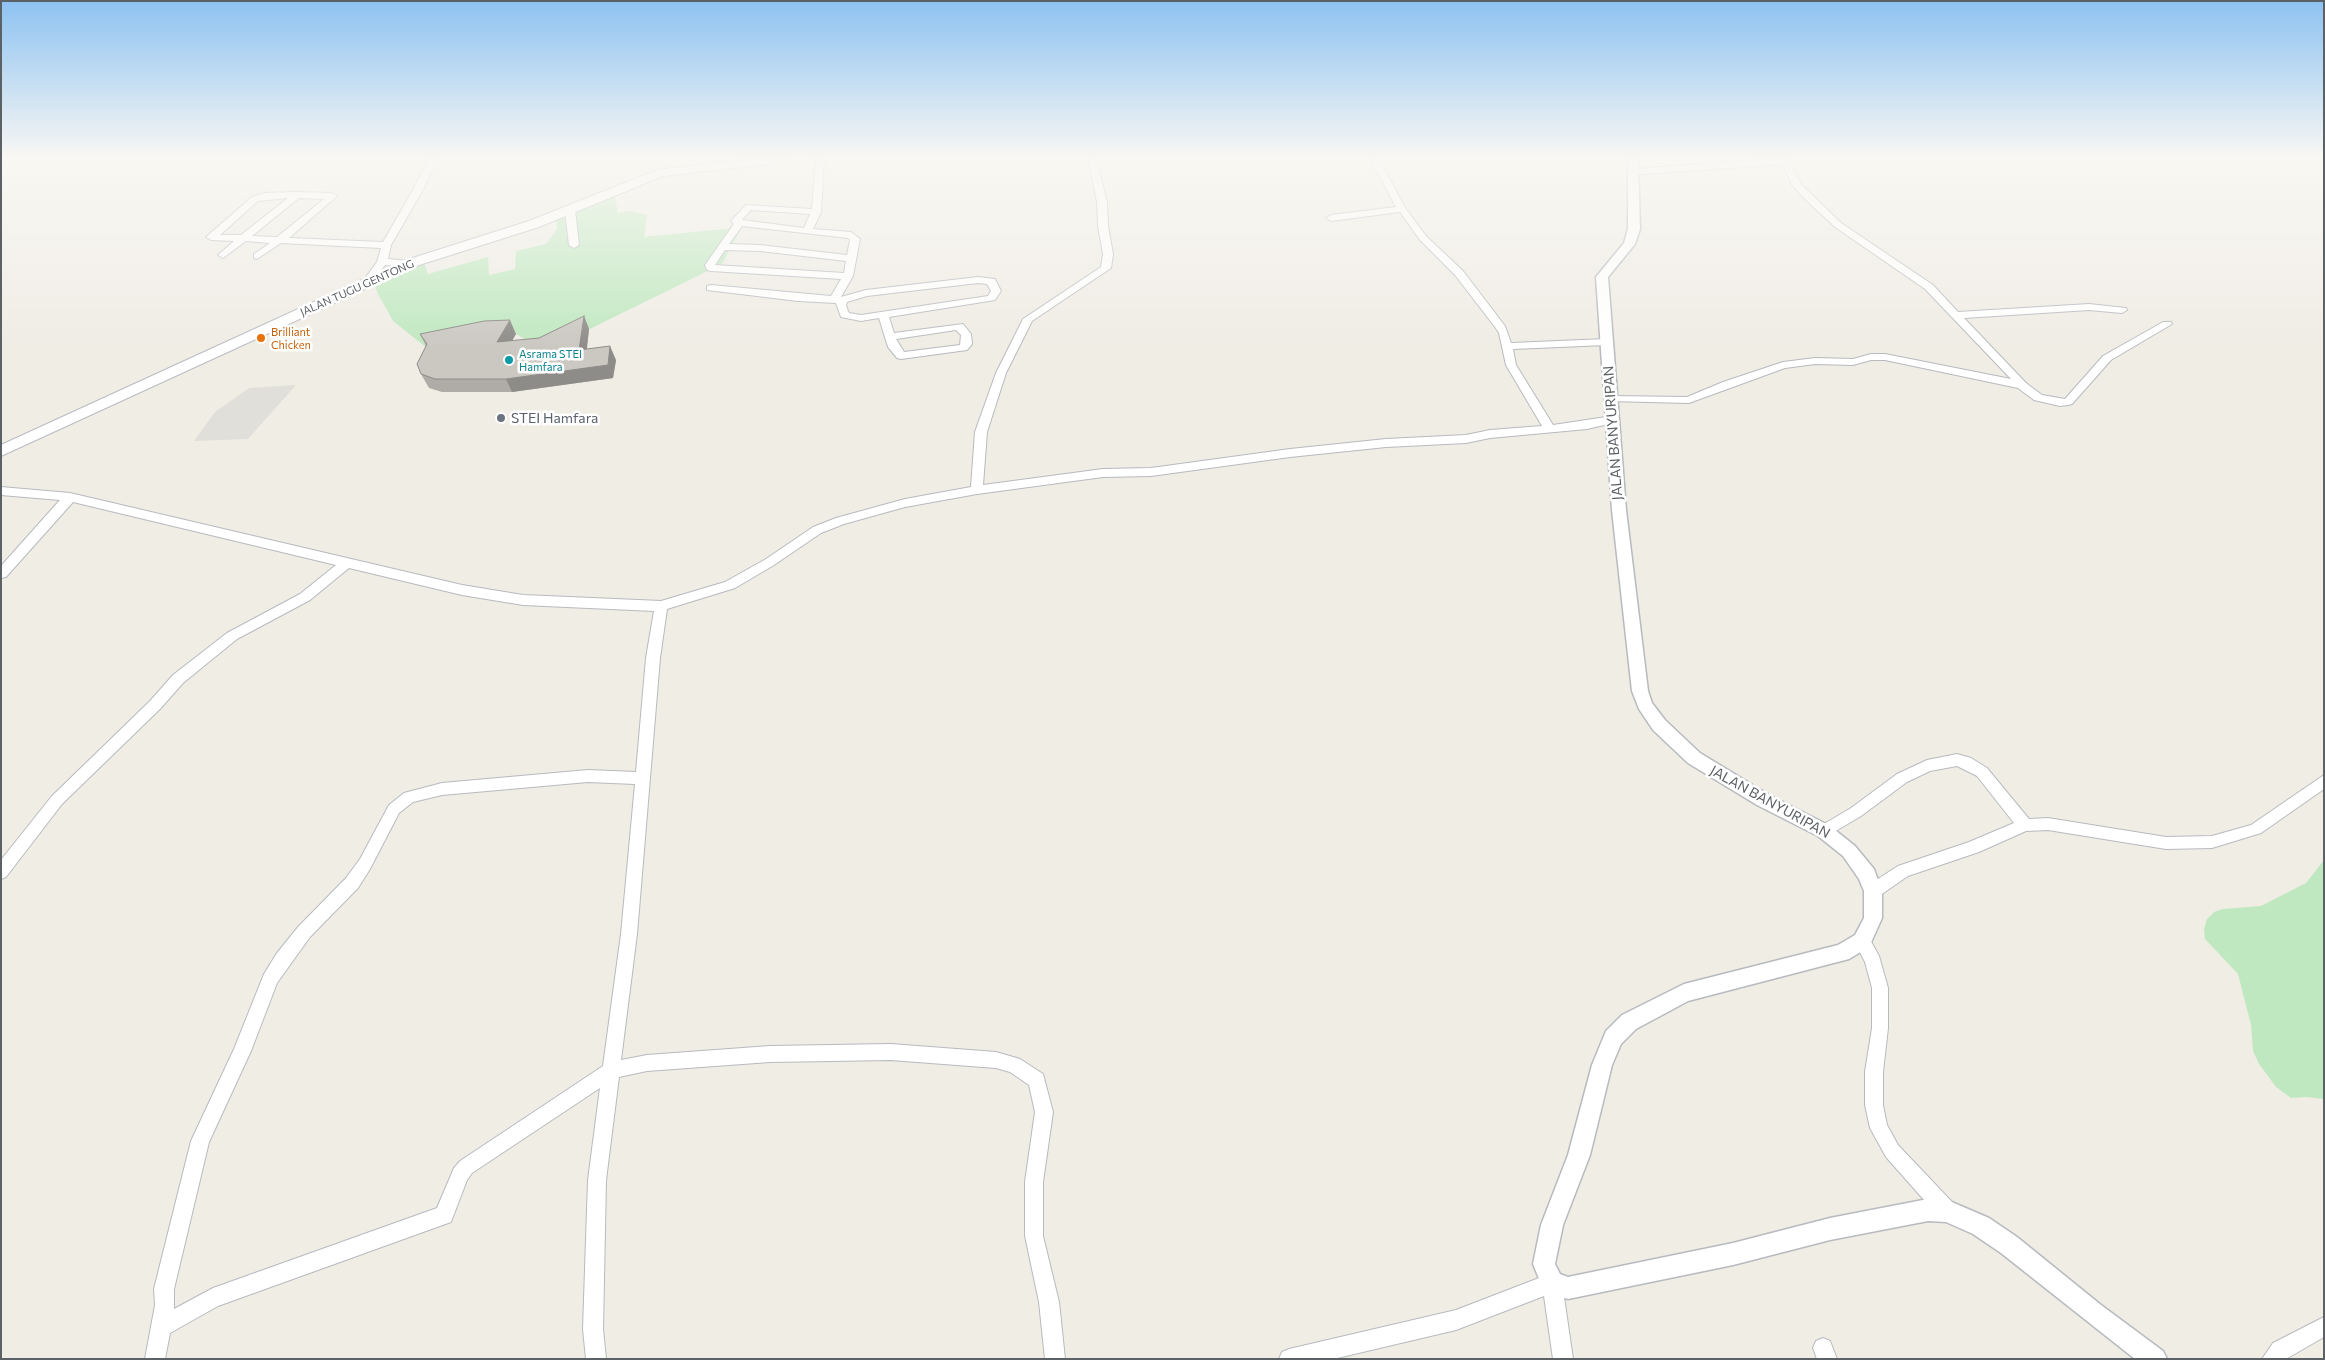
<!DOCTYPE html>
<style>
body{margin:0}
#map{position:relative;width:2325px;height:1360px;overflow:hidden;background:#f0ede5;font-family:Commissioner,sans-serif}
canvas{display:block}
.frame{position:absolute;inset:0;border:2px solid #5c6166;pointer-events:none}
</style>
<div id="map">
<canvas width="2325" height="1360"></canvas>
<div class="frame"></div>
</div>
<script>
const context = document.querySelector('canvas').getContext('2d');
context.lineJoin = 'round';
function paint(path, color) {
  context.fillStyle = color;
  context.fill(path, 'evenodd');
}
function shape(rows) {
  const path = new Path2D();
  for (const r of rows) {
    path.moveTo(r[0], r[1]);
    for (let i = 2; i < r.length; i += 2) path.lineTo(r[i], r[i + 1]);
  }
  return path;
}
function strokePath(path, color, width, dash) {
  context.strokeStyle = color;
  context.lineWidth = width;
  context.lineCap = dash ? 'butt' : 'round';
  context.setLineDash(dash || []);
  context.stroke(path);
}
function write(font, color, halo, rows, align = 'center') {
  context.font = font + ' Commissioner,sans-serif';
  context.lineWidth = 5;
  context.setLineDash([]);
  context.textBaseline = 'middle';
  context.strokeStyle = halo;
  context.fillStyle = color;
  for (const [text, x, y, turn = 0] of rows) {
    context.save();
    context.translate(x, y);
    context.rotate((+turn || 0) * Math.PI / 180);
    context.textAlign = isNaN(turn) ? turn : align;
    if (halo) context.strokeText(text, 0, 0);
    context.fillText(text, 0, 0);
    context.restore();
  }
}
const industrial = shape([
 [296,385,248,439,194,441,215,412,249,388]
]);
const green = shape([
 [614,193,618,213,630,211,647,215,644,237,742,227,722,264,545,351,516,334,427,348,393,321,378,294,373,281,394,276,424,263,428,274,488,257,489,275,515,269,516,251,546,244,557,229,556,216],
 [2324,860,2324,1099,2306,1097,2291,1098,2276,1087,2259,1064,2253,1051,2251,1025,2238,974,2205,939,2204,929,2207,919,2214,912,2223,909,2261,906,2306,883]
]);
const minor = shape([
 [429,158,437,158,424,188,391,245,388,259,408,261,413,264,408,267,385,265,372,283,363,281,377,262,381,248,281,243,257,259,254,258,254,254,270,243,246,241,223,258,218,255,234,241,211,240,206,237,252,197,264,193,297,192,332,193,337,196,289,238,383,242,414,188,429,158],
 [288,198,241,235,220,235,258,201,288,198],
 [299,198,324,199,277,237,252,236,299,198],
 [816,158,824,158,821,212,813,229,851,232,860,239,853,276,841,297,866,290,978,277,995,279,1001,291,995,300,889,317,894,333,963,324,971,334,972,344,967,350,901,359,897,358,888,347,879,318,861,321,841,317,836,303,798,301,707,290,707,286,711,285,831,296,841,279,711,271,707,270,705,265,734,224,731,221,746,205,812,209,816,158],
 [751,210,810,214,804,228,742,220,751,210],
 [742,226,848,238,850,240,847,255,760,245,729,244,742,226],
 [725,250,760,251,846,261,844,273,715,265,725,250],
 [978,283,987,284,991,291,988,296,861,315,849,313,846,306,847,302,867,296,978,283],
 [956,330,961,335,960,345,904,352,896,339,956,330],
 [1088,158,1096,158,1107,202,1108,226,1113,254,1111,268,1032,321,1006,373,987,432,983,485,1103,469,1151,468,1290,449,1386,439,1466,435,1490,430,1542,426,1506,365,1499,333,1495,327,1455,275,1420,240,1400,212,1331,221,1326,218,1331,215,1396,207,1370,158,1378,158,1406,209,1426,236,1463,271,1505,326,1511,343,1606,339,1611,342,1606,345,1513,349,1516,365,1553,425,1613,416,1619,420,1617,422,1587,429,1490,438,1466,443,1386,447,1290,457,1151,476,1103,477,977,494,905,507,844,524,821,533,774,565,735,588,667,609,660,658,637,934,621,1060,647,1055,770,1046,891,1044,996,1052,1020,1059,1043,1074,1053,1112,1043,1182,1043,1236,1059,1302,1065,1359,1045,1359,1039,1302,1025,1236,1025,1182,1035,1112,1029,1085,1010,1072,996,1068,891,1060,770,1062,647,1071,619,1077,606,1180,603,1329,606,1359,586,1359,583,1329,588,1180,600,1088,472,1173,467,1180,451,1222,218,1306,170,1333,165,1359,145,1359,155,1305,154,1289,191,1141,234,1049,264,974,277,953,298,927,346,878,360,859,389,805,404,793,442,783,588,770,636,772,646,658,654,611,523,605,462,595,349,568,310,600,237,639,183,683,160,709,62,804,6,877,1,879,1,860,52,796,150,701,173,675,227,633,300,594,336,565,73,502,6,577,1,578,1,566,60,500,1,495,1,487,70,493,462,585,523,595,661,601,725,582,766,559,813,527,836,518,905,499,971,487,975,432,996,373,1023,319,1101,267,1103,254,1098,226,1097,202,1088,158],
 [588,782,635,784,621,934,603,1066,460,1161,454,1168,437,1208,213,1288,174,1309,174,1289,209,1142,251,1051,277,983,310,937,358,888,370,869,399,813,413,802,442,795,588,782],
 [1787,158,1801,184,1841,223,1933,285,1958,312,2089,304,2126,308,2127,310,2122,313,2089,310,1964,318,2026,383,2042,395,2065,399,2103,356,2163,322,2171,322,2172,324,2111,360,2072,404,2068,405,2060,406,2034,400,2018,388,1885,360,1871,360,1853,365,1815,364,1785,368,1689,403,1607,401,1607,397,1611,396,1687,397,1723,382,1783,362,1815,358,1853,359,1871,354,1885,354,2011,379,1925,289,1835,227,1807,201,1792,185,1782,164,1633,175,1628,172,1633,169,1787,158],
 [570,207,575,210,579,245,574,248,569,245,565,210,570,207],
 [1957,754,1971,758,1987,768,2029,819,2048,818,2166,837,2212,836,2251,825,2324,775,2324,789,2261,833,2212,848,2166,849,2048,830,2026,831,1979,852,1908,876,1879,896,1873,898,1867,896,1865,891,1867,886,1898,866,1969,842,2014,823,1977,776,1957,766,1930,771,1907,782,1861,816,1829,835,1824,837,1819,835,1816,831,1819,827,1851,808,1897,774,1927,760,1957,754],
 [1862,934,1868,936,1879,956,1888,988,1888,1028,1883,1072,1883,1105,1887,1125,1898,1145,1954,1204,1956,1211,1954,1218,1947,1220,1940,1218,1886,1157,1870,1128,1865,1105,1865,1072,1872,1028,1872,988,1865,962,1854,941,1856,936,1862,934],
 [1552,1273,1559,1276,1562,1283,1573,1359,1553,1359,1544,1296,1456,1330,1333,1359,1279,1359,1282,1352,1289,1349,1456,1310,1552,1273],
 [2324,1317,2324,1337,2286,1359,2262,1359,2273,1343,2324,1317],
 [1823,1338,1830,1341,1837,1359,1817,1359,1813,1348,1816,1341,1823,1338]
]);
const tertiary = shape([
 [1628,158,1638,158,1640,229,1635,244,1608,277,1626,510,1648,691,1652,703,1665,720,1700,753,1769,795,1830,826,1855,846,1874,869,1882,891,1882,918,1869,947,1849,959,1688,1001,1636,1029,1621,1044,1612,1065,1590,1155,1563,1225,1555,1264,1560,1274,1568,1277,1733,1243,1830,1218,1928,1199,1947,1200,1989,1218,2017,1237,2101,1305,2163,1351,2167,1359,2135,1359,2001,1253,1973,1234,1946,1222,1928,1221,1830,1240,1733,1265,1568,1299,1544,1291,1533,1264,1541,1225,1568,1155,1592,1065,1606,1031,1622,1015,1684,984,1838,945,1855,935,1864,918,1864,891,1859,879,1843,856,1818,836,1757,805,1688,763,1653,730,1639,709,1632,691,1612,510,1596,277,1624,243,1628,229,1628,158]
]);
const secondary = shape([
 [758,158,793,158,787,162,663,176,539,227,413,267,1,456,1,445,403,261,529,221,657,170,758,158]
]);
const wall = shape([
 [584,316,589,329,587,349,616,360,613,378,512,392,442,392,429,388,421,374,426,346,420,334,516,334,512,341,539,338]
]);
const shadedWall = shape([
 [584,316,589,329,585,363,579,350],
 [510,320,516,334,503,356,497,342],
 [610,346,616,360,613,378,512,392,506,379]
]);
const building = shape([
 [584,316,579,350,610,346,608,365,506,379,435,379,421,374,417,364,427,344,420,334,484,321,510,320,497,342,539,338,584,316]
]);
const markers = [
 [261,338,5,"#e8710a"],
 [509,360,5,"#0f9aa8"],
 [501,418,5,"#6b7280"]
];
const farStreetnames = [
 ["JALAN TUGU GENTONG",357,288,-24]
];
const farFoodnames = [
 ["Brilliant",271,332],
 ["Chicken",271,345]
];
const farCulturenames = [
 ["Asrama STEI",519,354],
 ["Hamfara",519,367]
];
const worshipNames = [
 ["STEI Hamfara",511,418]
];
const streetNames = [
 ["JALAN BANYURIPAN",1613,433,-94],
 ["JALAN BANYURIPAN",1770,802,29]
];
paint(industrial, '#e0dfd9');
paint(green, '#c0e8c0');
strokePath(minor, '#b7babf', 2);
strokePath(tertiary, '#b7babf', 3);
strokePath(secondary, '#b8bbc1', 2);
paint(minor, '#fff');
paint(tertiary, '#fff');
paint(secondary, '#fff');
paint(wall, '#afaca7');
paint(shadedWall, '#8e8c88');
paint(building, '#cbc8c2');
strokePath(building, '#8e8c88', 1);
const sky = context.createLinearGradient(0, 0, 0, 348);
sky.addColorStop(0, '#8dc2f1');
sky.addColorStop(0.45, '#f8f7f3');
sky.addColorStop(1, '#f8f7f300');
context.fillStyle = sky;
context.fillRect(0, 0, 2325, 348);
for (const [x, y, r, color] of markers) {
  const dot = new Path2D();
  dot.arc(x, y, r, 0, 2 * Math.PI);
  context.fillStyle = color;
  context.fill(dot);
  strokePath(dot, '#fff', 2);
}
write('11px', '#5c6166', '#fff', farStreetnames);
write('11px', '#c56008', '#fff', farFoodnames, 'left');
write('11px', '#0d838f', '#fff', farCulturenames, 'left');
write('14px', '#5b616d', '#fff', worshipNames, 'left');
write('14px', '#5c6166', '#fff', streetNames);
</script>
